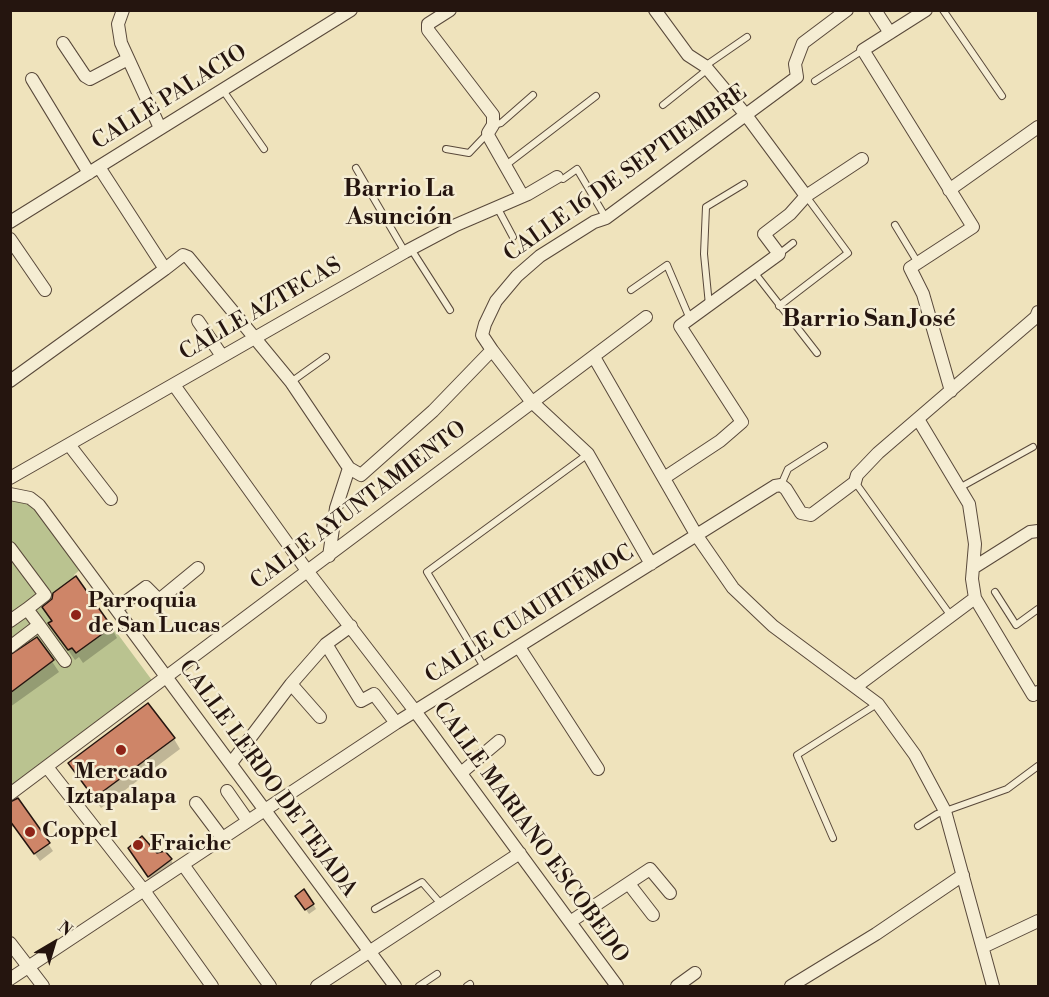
<!DOCTYPE html>
<meta charset="utf-8">
<style>
body{margin:0}
#map{position:relative;width:1049px;height:997px;overflow:hidden;background:#efe3bc;font-family:"Libre Bodoni",serif}
canvas{display:block}
.frame{position:absolute;inset:0;border:12px solid #25150f;pointer-events:none}
.north{position:absolute;left:24px;top:913px;width:60px;height:60px;-webkit-text-stroke:4px #f5edd3;paint-order:stroke;rotate:38deg;font-size:16px;font-weight:700;line-height:24px;text-align:center;color:#25150f}
.north::after{content:'';display:block;margin:auto;width:21px;height:27px;background:#25150f;clip-path:polygon(50% 0,100% 100%,50% 72%,0 100%)}
</style>
<div id="map">
<canvas width="1049" height="997"></canvas>
<div class="frame"></div>
<div class="north">N</div>
</div>
<script>
const context = document.querySelector('canvas').getContext('2d');
context.lineJoin = 'round';
function paint(path, color) {
  context.fillStyle = color;
  context.fill(path, 'evenodd');
}
function shape(rows) {
  const path = new Path2D();
  for (const r of rows) {
    path.moveTo(r[0], r[1]);
    for (let i = 2; i < r.length; i += 2) path.lineTo(r[i], r[i + 1]);
  }
  return path;
}
function strokePath(path, color, width, dash) {
  context.strokeStyle = color;
  context.lineWidth = width;
  context.lineCap = dash ? 'butt' : 'round';
  context.setLineDash(dash || []);
  context.stroke(path);
}
function write(font, color, halo, rows, align = 'center') {
  context.font = font + ' "Libre Bodoni",serif';
  context.lineWidth = 5;
  context.setLineDash([]);
  context.textBaseline = 'middle';
  context.strokeStyle = halo;
  context.fillStyle = color;
  for (const [text, x, y, turn = 0] of rows) {
    context.save();
    context.translate(x, y);
    context.rotate((+turn || 0) * Math.PI / 180);
    context.textAlign = isNaN(turn) ? turn : align;
    if (halo) context.strokeText(text, 0, 0);
    context.fillText(text, 0, 0);
    context.restore();
  }
}
const green = shape([
 [11,496,29,501,83,567,74,575,154,683,11,790]
]);
const shadow = shape([
 [50,624,111,627,117,638,83,663,79,657,75,660],
 [37,639,59,672,10,707,10,655],
 [174,739,180,749,101,808,70,763],
 [18,800,53,851,40,861,14,826,10,828,10,805],
 [134,855,157,855,171,860,175,867,153,883],
 [300,901,313,904,316,909,309,914]
]);
const building = shape([
 [76,576,112,627,76,653,72,648,68,650,48,623,52,621,42,607,52,599,53,593,76,576],
 [37,637,54,660,10,693,10,655,37,637],
 [148,703,175,738,94,798,68,763,148,703],
 [18,798,50,843,34,854,10,821,10,802,18,798],
 [142,836,157,853,165,851,172,859,148,877,128,848,142,836],
 [304,889,314,904,305,910,295,896,304,889]
]);
const lane = shape([
 [943,10,1002,96],
 [705,66,747,37],
 [815,81,863,50],
 [222,89,264,149],
 [663,105,708,69],
 [493,125,501,123,533,95],
 [446,149,469,153,488,133],
 [506,165,596,96],
 [356,168,405,252],
 [557,177,563,179,577,169,606,218],
 [497,207,513,237],
 [895,225,918,263],
 [411,249,450,310],
 [779,254,793,243],
 [754,272,817,353],
 [631,290,667,265,690,319],
 [709,305,704,254,706,207,744,184],
 [779,306,848,253,806,196],
 [291,382,326,357],
 [855,482,951,616],
 [781,485,788,469,824,446],
 [961,487,1033,447],
 [995,592,1016,625,1038,609],
 [484,667,427,572,588,454],
 [918,826,937,814,1007,789,1038,766],
 [833,838,797,755,877,704],
 [375,909,422,882,441,904],
 [419,986,437,974],
 [467,986,470,984]
]);
const street = shape([
 [123,10,118,24,121,43,160,128],
 [450,10,428,24,428,30,493,115,493,125,488,133,489,137,522,195],
 [655,10,688,55,705,66,746,115,806,196],
 [875,10,890,33],
 [926,10,863,50,973,227,910,268,923,294,951,391],
 [63,43,85,76,90,79,128,59],
 [32,79,89,173],
 [99,167,165,269,183,255,188,257,291,382,349,468,361,475,433,411,492,350,482,335,485,324,496,301,517,276,540,256,594,222,606,218,797,77,795,64,803,43,847,10],
 [949,190,1038,127],
 [10,222,351,10],
 [10,239,45,290],
 [198,321,222,356],
 [492,350,531,401,588,454,651,564],
 [594,357,697,536,733,588,773,626,878,704,915,755,945,811,993,986],
 [10,381,165,269],
 [174,385,308,572,415,711,617,986],
 [918,419,969,504,975,544,972,579,975,598,1033,695,1038,692],
 [70,446,111,499],
 [10,478,405,252,456,225,528,194,557,177],
 [664,478,720,441,742,422,680,326,779,254,764,234,790,214,806,196,862,159],
 [10,494,30,498,39,505,395,986],
 [10,548,45,595,27,609,39,625,10,647],
 [329,556,336,508,349,468],
 [973,568,1030,532,1038,531],
 [116,609,146,587,159,600,198,568],
 [10,621,27,609],
 [39,625,65,661],
 [326,644,361,701,374,694,396,723],
 [519,647,598,769],
 [291,684,320,717],
 [857,686,975,598],
 [232,762,291,684,326,644,351,626],
 [47,767,145,892,212,986],
 [461,773,499,741],
 [227,791,248,821],
 [10,794,646,317],
 [196,803,223,839],
 [184,866,270,986],
 [629,884,653,915],
 [570,922,650,869,670,893],
 [10,943,43,986],
 [983,947,1038,921],
 [10,979,396,723,775,486,781,485,786,489,801,513,811,515,855,482,857,475,878,453,1036,317,1038,312],
 [317,986,520,853],
 [677,986,695,973],
 [791,986,876,934,963,875]
]);
const markers = [
 [76,615,6,"#8f2418"],
 [121,750,6,"#8f2418"],
 [30,832,6,"#8f2418"],
 [138,845,6,"#8f2418"]
];
const streetNames = [
 ["CALLE PALACIO",170,98,-32],
 ["CALLE 16 DE SEPTIEMBRE",626,174,-35],
 ["CALLE AZTECAS",261,310,-30],
 ["CALLE AYUNTAMIENTO",359,506,-37],
 ["CALLE CUAUHTÉMOC",530,615,-32],
 ["CALLE LERDO DE TEJADA",267,779,54],
 ["CALLE MARIANO ESCOBEDO",530,833,54]
];
const poiNames = [
 ["Parroquia",88,602],
 ["de San Lucas",88,627],
 ["Mercado",121,773,"center"],
 ["Iztapalapa",121,798,"center"],
 ["Coppel",42,832],
 ["Fraiche",150,845]
];
const neighbourhoodNames = [
 ["Barrio La",399,190],
 ["Asunción",399,218],
 ["Barrio San José",869,320]
];
paint(green, '#bac390');
paint(shadow, '#0003');
paint(building, '#ce8568');
strokePath(building, '#25150f', 1.5);
strokePath(lane, '#58483a', 8);
strokePath(street, '#58483a', 14);
strokePath(lane, '#f5edd3', 6);
strokePath(street, '#f5edd3', 12);
for (const [x, y, r, color] of markers) {
  const dot = new Path2D();
  dot.arc(x, y, r, 0, 2 * Math.PI);
  context.fillStyle = color;
  context.fill(dot);
  strokePath(dot, '#f5edd3', 2);
}
write('22px', '#25150f', '#f5edd3', streetNames);
write('bold 22px', '#25150f', '#f5edd3', poiNames, 'left');
write('bold 24px', '#25150f', '#f5edd3', neighbourhoodNames);
</script>
